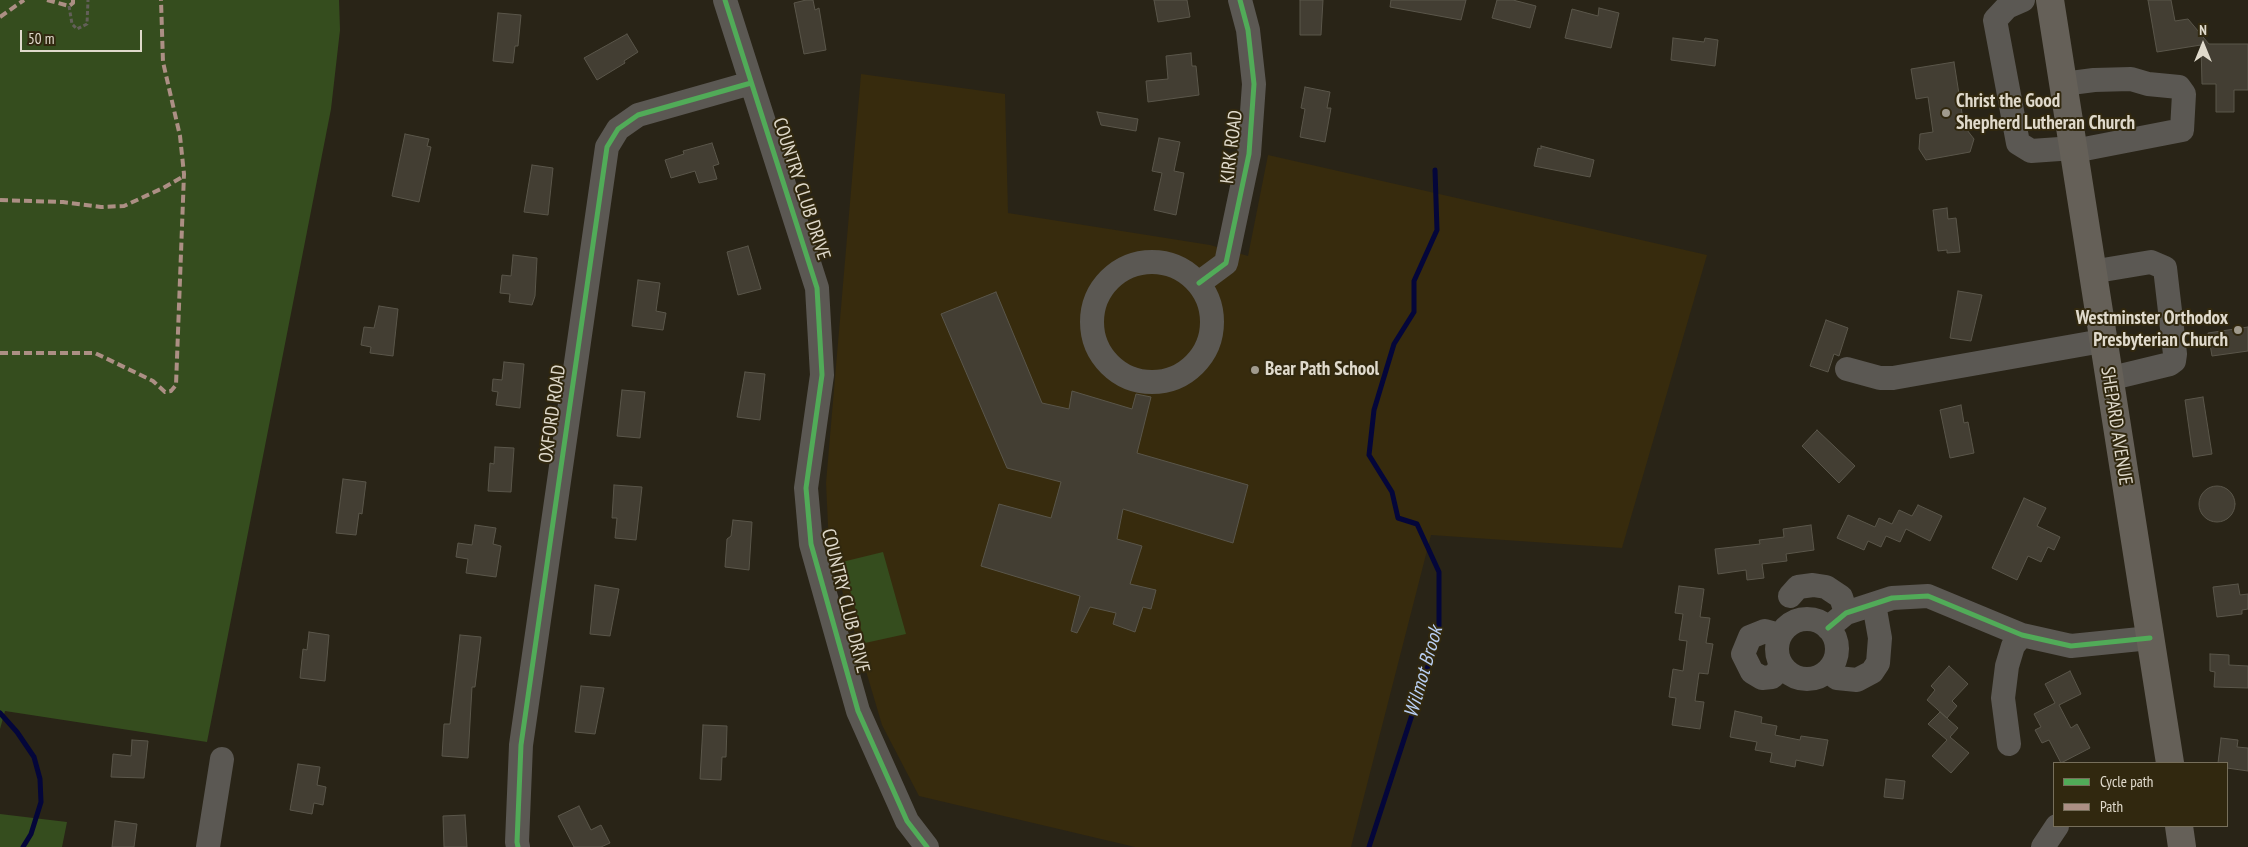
<!DOCTYPE html>
<style>
body{margin:0}
#map{position:relative;width:2248px;height:847px;overflow:hidden;background:#292417;font-family:"PT Sans Narrow",sans-serif}
canvas{display:block}
.legend{position:absolute;left:2053px;top:762px;width:175px;height:65px;box-sizing:border-box;background:#31280f;border:1px solid #776f5b;margin:0;padding:6px 9px;list-style:none;font-size:15px;color:#e0dacc}
.legend li{display:flex;align-items:center;gap:10px;height:25px}
.legend b{width:25px;border:1px solid #776f5b}
.north{position:absolute;left:2178px;top:20px;width:50px;height:50px;-webkit-text-stroke:4px #31280f;paint-order:stroke;rotate:0deg;font-size:14px;font-weight:700;line-height:20px;text-align:center;color:#e0dacc}
.north::after{content:'';display:block;margin:auto;width:18px;height:22px;background:#e0dacc;clip-path:polygon(50% 0,100% 100%,50% 72%,0 100%)}
.scale{position:absolute;left:20px;top:30px;width:122px;height:22px;box-sizing:border-box;border:2px solid #e0dacc;border-top:0;padding-left:6px;font-size:15px;line-height:18px;white-space:nowrap;color:#e0dacc;-webkit-text-stroke:4px #31280f;paint-order:stroke}
</style>
<div id="map">
<canvas width="2248" height="847"></canvas>
<ul class="legend">
<li><b style="height:6px;background:#51ab58"></b>Cycle path</li>
<li><b style="height:6px;background:#ac8f84"></b>Path</li>
</ul>
<div class="north">N</div>
<div class="scale">50 m</div>
</div>
<script>
const context = document.querySelector('canvas').getContext('2d');
context.lineJoin = 'round';
function paint(path, color) {
  context.fillStyle = color;
  context.fill(path, 'evenodd');
}
function shape(rows) {
  const path = new Path2D();
  for (const r of rows) {
    if (r.length === 3) {
      path.moveTo(r[0] + r[2], r[1]);
      path.arc(r[0], r[1], r[2], 0, 2 * Math.PI);
      continue;
    }
    path.moveTo(r[0], r[1]);
    for (let i = 2; i < r.length; i += 2) path.lineTo(r[i], r[i + 1]);
  }
  return path;
}
function strokePath(path, color, width, dash) {
  context.strokeStyle = color;
  context.lineWidth = width;
  context.lineCap = dash ? 'butt' : 'round';
  context.setLineDash(dash || []);
  context.stroke(path);
}
function write(font, color, halo, rows, align = 'center') {
  context.font = font + ' "PT Sans Narrow",sans-serif';
  context.lineWidth = 4;
  context.setLineDash([]);
  context.textBaseline = 'middle';
  context.strokeStyle = halo;
  context.fillStyle = color;
  for (const [text, x, y, turn = 0] of rows) {
    context.save();
    context.translate(x, y);
    context.rotate((+turn || 0) * Math.PI / 180);
    context.textAlign = isNaN(turn) ? turn : align;
    if (halo) context.strokeText(text, 0, 0);
    context.fillText(text, 0, 0);
    context.restore();
  }
}
const built = shape([
 [861,74,1005,94,1008,213,1210,245,1248,256,1268,155,1707,255,1622,548,1431,535,1351,847,1135,847,919,796,882,725,829,546,826,483]
]);
const green = shape([
 [0,0,339,0,340,30,331,109,207,742,5,711,0,729],
 [883,552,906,634,865,643,842,562],
 [0,814,67,822,62,847,0,847]
]);
const stream = shape([
 [0,713,17,732,34,757,40,779,41,802,31,834,23,847],
 [1369,847,1439,632,1439,572,1417,524,1398,518,1392,492,1369,455,1374,410,1394,344,1414,312,1414,281,1437,230,1435,170]
]);
const building = shape([
 [806,0,813,0,815,10,819,8,826,50,804,54,794,3,806,0],
 [1154,0,1187,0,1190,17,1158,22,1154,0],
 [1300,0,1323,0,1321,35,1300,35,1300,0],
 [1391,0,1466,0,1461,20,1390,7,1391,0],
 [1497,0,1513,0,1536,6,1530,28,1492,18,1497,0],
 [2148,0,2171,0,2175,21,2188,19,2209,44,2248,44,2248,90,2234,90,2234,112,2216,112,2216,84,2202,84,2201,45,2157,52,2148,0],
 [1599,8,1619,13,1611,48,1565,38,1572,9,1598,16,1599,8],
 [498,13,521,15,518,46,515,46,513,63,493,61,498,13],
 [627,34,638,52,624,61,625,63,597,80,584,58,627,34],
 [1673,38,1704,42,1705,38,1718,40,1715,66,1671,60,1673,38],
 [1191,53,1192,66,1196,66,1199,95,1148,102,1146,81,1168,79,1166,56,1191,53],
 [1954,62,1964,126,1974,139,1970,152,1926,160,1919,149,1920,134,1933,132,1928,97,1916,99,1911,69,1954,62],
 [1305,87,1330,92,1327,108,1331,108,1325,142,1300,137,1305,109,1301,108,1305,87],
 [1097,112,1138,119,1136,131,1101,125,1097,112],
 [405,134,429,139,427,146,431,147,419,202,392,196,405,134],
 [1159,138,1180,142,1174,171,1184,173,1176,215,1154,210,1162,173,1152,171,1159,138],
 [712,143,719,164,713,166,717,179,699,183,695,171,671,178,665,160,684,154,683,151,712,143],
 [1541,146,1594,160,1590,177,1534,166,1538,148,1541,149,1541,146],
 [532,165,553,168,548,215,524,212,532,165],
 [1947,208,1948,219,1956,218,1960,252,1947,253,1947,250,1938,251,1933,210,1947,208],
 [748,246,761,289,738,295,727,252,748,246],
 [513,255,537,258,535,296,532,305,509,302,510,294,500,293,502,275,511,276,513,255],
 [638,280,660,283,656,311,666,313,663,330,632,326,638,280],
 [1958,291,1982,295,1971,341,1950,338,1958,291],
 [996,292,1042,403,1069,409,1072,391,1132,409,1136,394,1151,397,1137,453,1248,485,1233,543,1123,509,1117,539,1142,546,1130,584,1156,590,1151,609,1143,607,1135,632,1113,624,1116,613,1090,607,1077,633,1071,631,1080,596,981,566,999,504,1051,518,1061,482,1007,468,941,314,996,292],
 [379,306,398,309,393,356,370,353,371,347,361,345,364,327,374,328,379,306],
 [1826,320,1848,328,1839,356,1834,354,1828,372,1810,366,1826,320],
 [2248,327,2248,351,2212,356,2208,333,2248,327],
 [504,362,524,364,520,408,496,405,498,392,492,391,493,379,502,380,504,362],
 [745,372,765,374,760,420,737,417,745,372],
 [622,390,645,392,640,438,617,436,622,390],
 [2203,397,2212,454,2193,457,2185,400,2203,397],
 [1961,405,1964,423,1968,422,1974,453,1950,458,1940,410,1961,405],
 [1817,430,1855,466,1839,483,1802,446,1817,430],
 [495,447,514,448,511,492,488,491,490,463,494,464,495,447],
 [343,479,366,482,362,514,359,513,356,535,336,533,343,479],
 [614,485,642,487,636,540,615,538,617,518,612,518,614,485],
 [2217,504,18],
 [2024,498,2046,508,2037,526,2060,537,2054,550,2048,547,2041,562,2028,556,2017,580,1992,568,2024,498],
 [1918,505,1942,516,1930,541,1906,529,1900,542,1886,536,1881,547,1868,541,1864,550,1837,538,1848,515,1875,527,1879,518,1892,524,1899,510,1912,516,1918,505],
 [733,520,752,522,749,570,725,567,727,539,731,536,733,520],
 [475,525,496,528,493,544,501,546,496,577,466,573,468,559,456,557,458,543,472,545,475,525],
 [1811,525,1814,550,1786,554,1787,561,1762,564,1764,578,1747,580,1746,570,1718,574,1715,549,1760,544,1759,540,1784,537,1783,529,1811,525],
 [2238,584,2240,595,2248,594,2248,609,2242,610,2242,614,2217,617,2213,587,2238,584],
 [595,585,619,589,610,636,590,634,595,585],
 [1679,586,1704,589,1700,617,1710,618,1706,643,1713,644,1708,674,1699,673,1695,701,1704,702,1700,729,1672,725,1676,698,1669,697,1673,669,1683,671,1687,641,1679,640,1683,614,1675,613,1679,586],
 [309,632,329,635,325,681,300,678,303,649,307,650,309,632],
 [460,635,481,637,475,687,472,687,468,758,442,756,444,724,450,724,460,635],
 [2210,654,2229,655,2229,665,2248,666,2248,688,2214,687,2215,672,2210,671,2210,654],
 [1949,666,1968,684,1952,701,1957,706,1947,718,1927,700,1935,690,1931,686,1949,666],
 [2070,671,2081,694,2059,705,2071,728,2077,724,2090,748,2061,763,2049,740,2042,743,2035,730,2041,727,2034,714,2055,703,2045,684,2070,671],
 [581,686,604,688,595,734,575,732,581,686],
 [1735,711,1762,717,1761,723,1777,726,1775,735,1800,740,1801,736,1828,740,1823,766,1796,760,1795,767,1770,762,1772,753,1755,750,1757,742,1730,737,1735,711],
 [1940,712,1958,728,1950,737,1969,753,1951,773,1932,756,1947,740,1928,724,1940,712],
 [703,725,727,726,726,757,722,757,721,780,700,779,703,725],
 [2221,738,2238,740,2237,747,2248,748,2248,771,2227,768,2227,763,2218,763,2221,738],
 [132,740,148,741,144,778,111,777,113,754,131,756,132,740],
 [298,764,320,767,317,785,326,787,323,805,314,803,312,814,290,810,298,764],
 [1886,779,1905,781,1903,799,1884,797,1886,779],
 [579,806,591,830,601,825,610,843,601,847,574,847,558,816,579,806],
 [465,815,467,847,444,847,443,816,465,815],
 [115,821,137,824,134,847,112,847,115,821]
]);
const path = shape([
 [69,6,72,24,77,29,87,24,88,0]
]);
const minor = shape([
 [725,0,817,288,822,375,806,488,811,544,858,711,907,821,927,847],
 [2023,0,2007,7,1995,20,2018,143,2031,151,2074,148],
 [2063,84,2094,80,2131,79,2148,84,2179,87,2184,94,2182,130,2074,151],
 [1152,322,60],
 [2091,272,2151,262,2165,268,2175,354,2174,361,2170,364,2108,379],
 [1199,283,1226,263,1249,154,1254,84,1248,30,1240,0],
 [1847,369,1880,378,1893,378,2102,341],
 [1790,596,1798,587,1813,585,1826,587,1841,597,1846,613],
 [1807,649,30],
 [1828,628,1846,613,1892,598,1928,596,2022,635,2071,646,2150,638],
 [1780,635,1765,631,1750,637,1743,654,1752,672,1762,678,1772,677,1782,667],
 [1828,671,1837,678,1857,680,1872,672,1878,663,1880,638,1874,604],
 [2009,744,2003,698,2007,666,2013,646,2022,635],
 [208,847,222,759],
 [518,847,517,842,521,745,607,147,618,129,638,115,751,83],
 [2043,847,2057,826]
]);
const major = shape([
 [2050,0,2170,763],
 [2179,826,2182,847]
]);
const quiet = shape([
 [47,0,69,6,73,3,73,0],
 [0,17,24,0],
 [0,200,63,202,101,207,124,206,163,188,184,176],
 [0,353,95,353,153,381,165,392,171,391,176,385,184,174,180,136,163,62,161,0]
]);
const cycleway = shape([
 [725,0,817,288,822,375,806,488,811,544,858,711,907,821,927,847],
 [1199,283,1226,263,1249,154,1254,84,1248,30,1240,0],
 [1828,628,1846,613,1892,598,1928,596,2022,635,2071,646,2150,638],
 [518,847,517,842,521,745,607,147,618,129,638,115,751,83]
]);
const markers = [
 [1946,113,5,"#a09a8d"],
 [2238,330,5,"#a09a8d"],
 [1255,370,5,"#a09a8d"]
];
const poiNames = [
 ["Christ the Good",1956,102],
 ["Shepherd Lutheran Church",1956,124],
 ["Westminster Orthodox",2228,319,"right"],
 ["Presbyterian Church",2228,341,"right"],
 ["Bear Path School",1265,370]
];
const streetNames = [
 ["KIRK ROAD",1232,147,-83],
 ["COUNTRY CLUB DRIVE",801,189,72],
 ["OXFORD ROAD",553,414,-82],
 ["SHEPARD AVENUE",2116,426,81],
 ["COUNTRY CLUB DRIVE",845,601,76]
];
const waterNames = [
 ["Wilmot Brook",1424,672,-74]
];
paint(built, '#372b0d');
paint(green, '#354d1e');
strokePath(stream, '#04063a', 5);
paint(building, '#433e33');
strokePath(building, '#5a564a', 1);
strokePath(path, '#625f58', 3, [4, 2.5]);
strokePath(minor, '#5b5853', 24);
strokePath(major, '#656058', 28);
strokePath(quiet, '#ac8f84', 4, [8, 4]);
strokePath(cycleway, '#51ab58', 5);
for (const [x, y, r, color] of markers) {
  const dot = new Path2D();
  dot.arc(x, y, r, 0, 2 * Math.PI);
  context.fillStyle = color;
  context.fill(dot);
  strokePath(dot, '#31280f', 2);
}
write('bold 19px', '#e0dacc', '#31280f', poiNames, 'left');
write('19px', '#e0dacc', '#31280f', streetNames);
write('italic 20px', '#b9cff3', '#31280f', waterNames);
</script>
